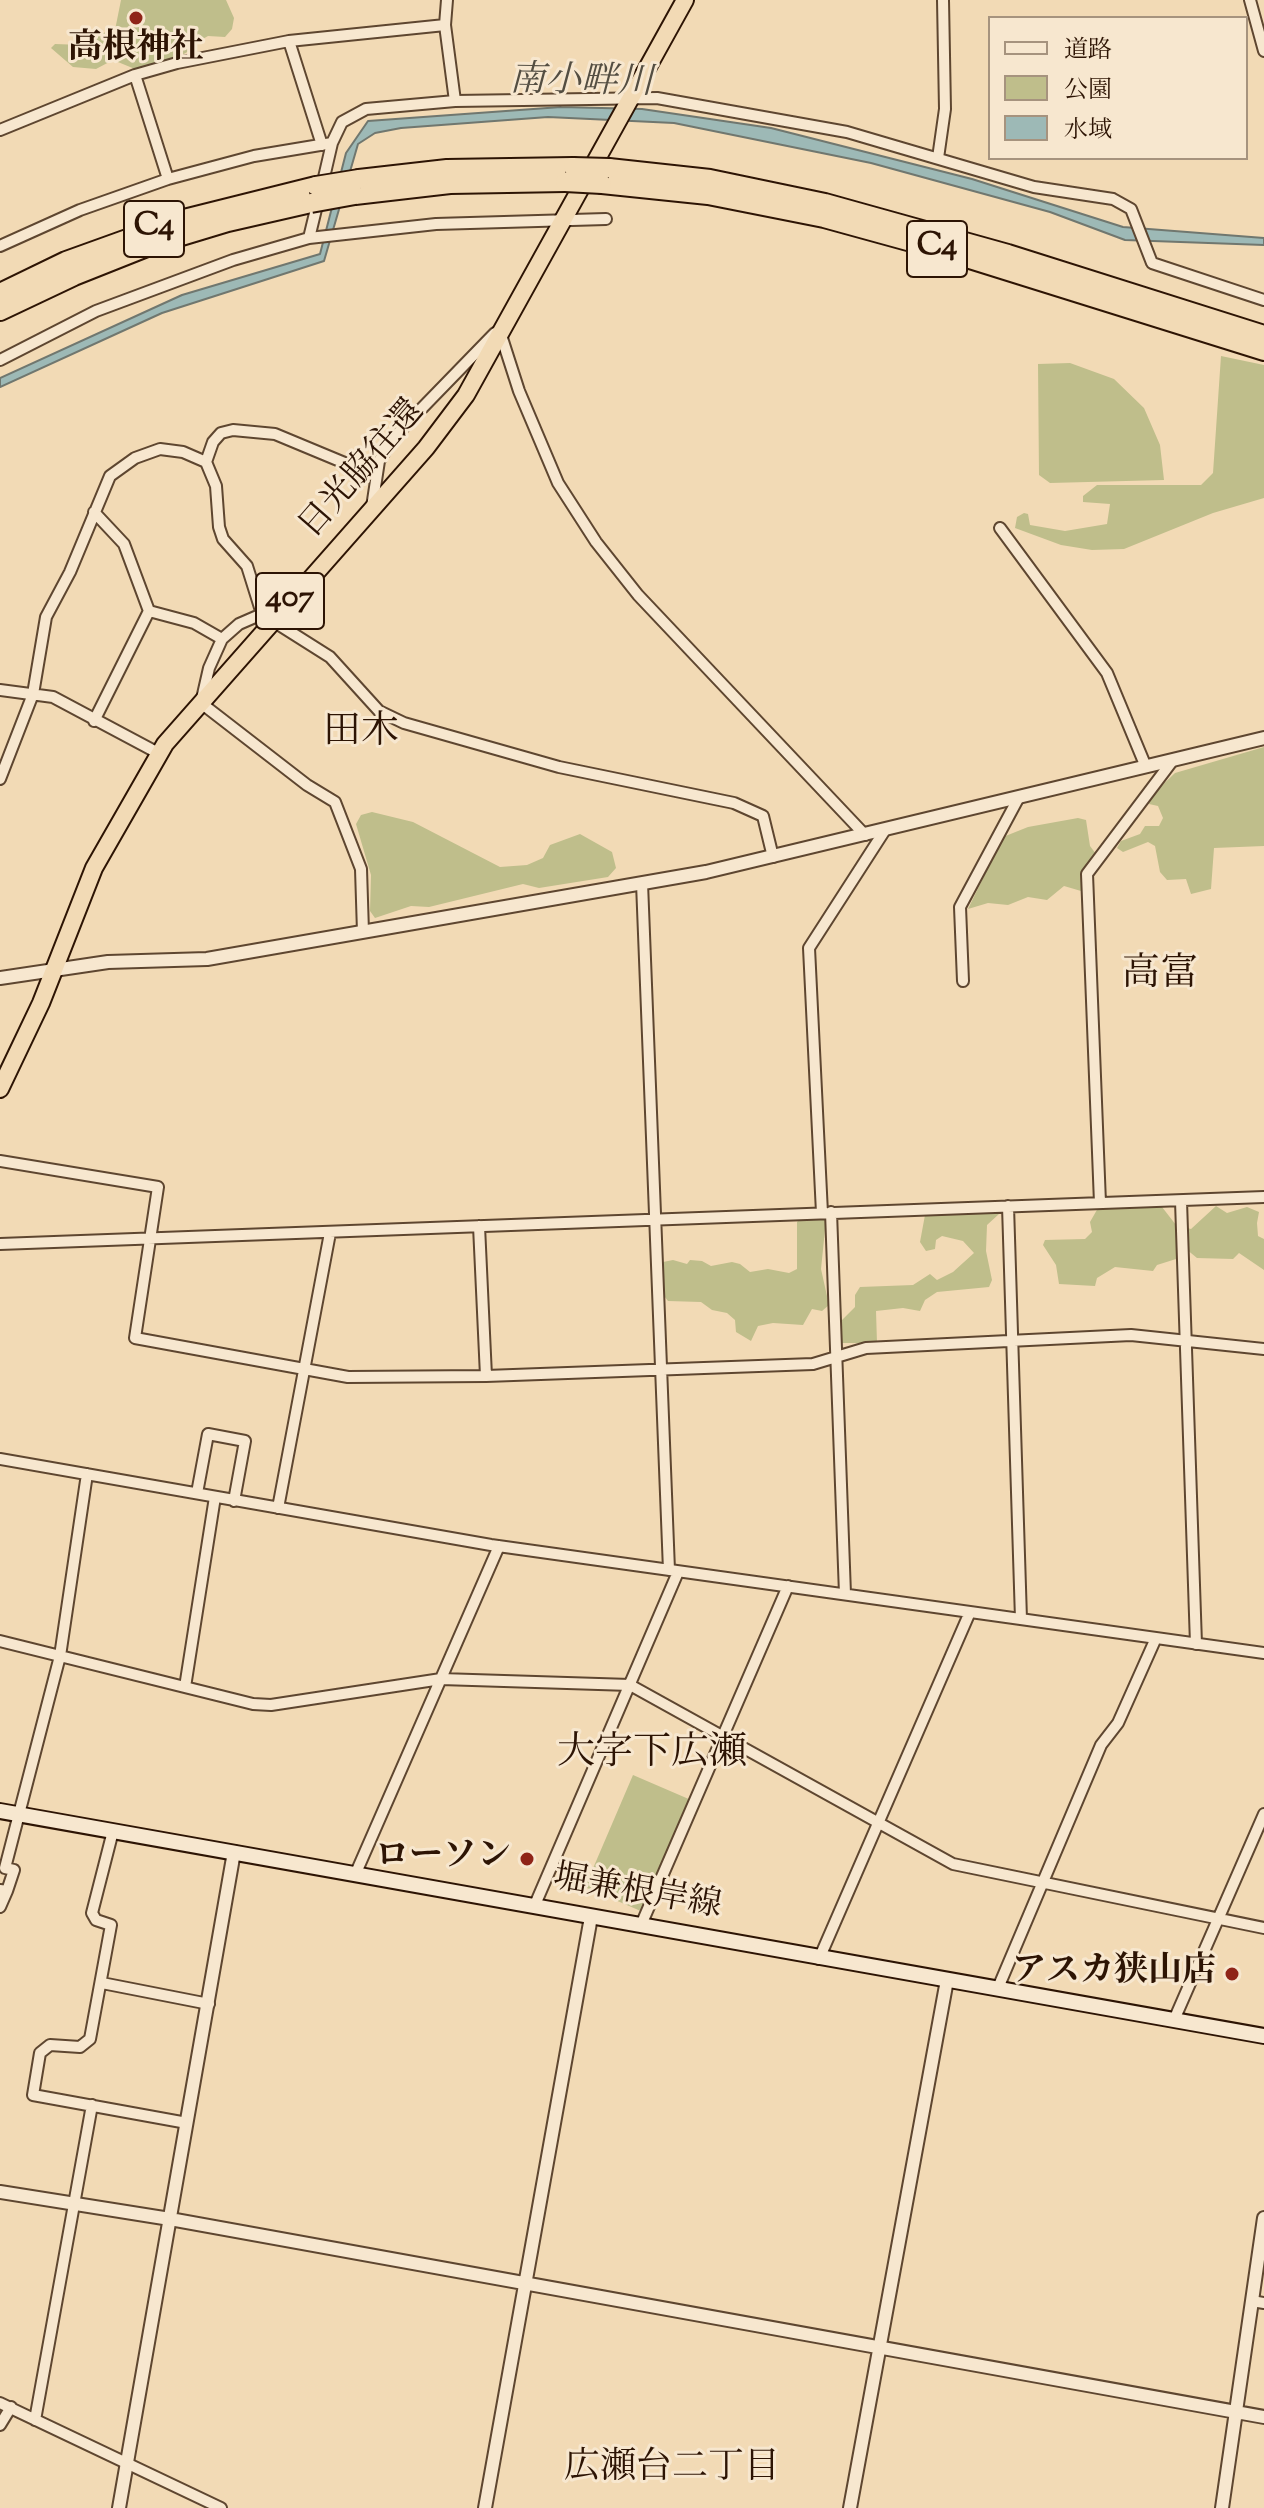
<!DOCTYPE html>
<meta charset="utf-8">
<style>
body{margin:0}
#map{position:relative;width:1264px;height:2508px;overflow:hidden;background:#f2dab5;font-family:"Sorts Mill Goudy","Noto Serif JP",serif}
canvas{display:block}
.legend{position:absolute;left:988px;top:16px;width:260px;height:144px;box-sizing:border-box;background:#f7e7cf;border:2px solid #a6937e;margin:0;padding:10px 14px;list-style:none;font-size:24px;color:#2d1404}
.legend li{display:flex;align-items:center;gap:16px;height:40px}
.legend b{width:40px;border:2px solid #a6937e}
</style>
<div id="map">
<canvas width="1264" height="2508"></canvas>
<ul class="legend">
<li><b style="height:10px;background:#f7e7cf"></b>道路</li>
<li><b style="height:22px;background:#bfbe8b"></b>公園</li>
<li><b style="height:22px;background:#9db9b6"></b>水域</li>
</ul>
</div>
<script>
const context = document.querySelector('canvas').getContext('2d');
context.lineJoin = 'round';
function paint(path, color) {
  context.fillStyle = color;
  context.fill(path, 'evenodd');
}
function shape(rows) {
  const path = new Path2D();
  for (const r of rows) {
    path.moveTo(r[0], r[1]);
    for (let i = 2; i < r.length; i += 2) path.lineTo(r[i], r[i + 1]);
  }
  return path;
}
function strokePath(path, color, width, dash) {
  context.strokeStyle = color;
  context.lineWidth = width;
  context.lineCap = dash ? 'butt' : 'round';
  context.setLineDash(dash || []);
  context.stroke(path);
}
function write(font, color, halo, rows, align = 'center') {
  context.font = font + ' "Sorts Mill Goudy","Noto Serif JP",serif';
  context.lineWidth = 6;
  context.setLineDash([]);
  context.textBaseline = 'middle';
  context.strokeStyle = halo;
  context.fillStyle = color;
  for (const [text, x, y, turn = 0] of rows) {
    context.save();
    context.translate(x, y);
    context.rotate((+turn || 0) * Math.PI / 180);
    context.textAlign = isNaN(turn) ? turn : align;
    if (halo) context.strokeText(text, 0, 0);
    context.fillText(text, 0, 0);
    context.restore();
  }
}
const green = shape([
 [121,0,226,0,234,18,232,29,225,37,208,36,201,40,193,40,187,44,189,51,168,63,135,69,113,60,96,69,73,67,51,48,55,44,82,45,91,36,115,30],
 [1221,356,1264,365,1264,498,1213,513,1124,549,1092,550,1061,545,1015,528,1017,517,1024,513,1028,514,1030,525,1065,531,1107,524,1110,504,1083,502,1083,496,1097,485,1201,485,1213,473],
 [1070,363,1114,379,1144,408,1160,445,1164,480,1050,483,1039,475,1038,364],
 [1264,747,1264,846,1214,848,1211,889,1191,894,1186,879,1167,880,1160,872,1155,846,1148,842,1123,852,1117,848,1121,841,1140,834,1145,826,1159,826,1163,818,1158,806,1149,804,1151,796,1175,773],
 [372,812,413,822,500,867,527,865,543,858,550,845,580,834,612,852,616,868,608,877,539,888,523,884,429,907,411,906,375,918,370,911,371,875,356,824,361,815],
 [1078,818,1086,820,1090,846,1096,854,1081,891,1064,886,1047,900,1028,897,1008,905,988,903,968,909,1003,837,1028,827],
 [1151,1205,1162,1207,1176,1225,1191,1229,1216,1206,1227,1213,1247,1207,1259,1212,1257,1223,1258,1236,1264,1239,1264,1270,1239,1253,1233,1259,1197,1258,1180,1244,1176,1259,1157,1265,1153,1271,1115,1267,1097,1278,1095,1286,1059,1284,1056,1265,1043,1245,1045,1240,1085,1239,1092,1232,1090,1222,1098,1208],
 [994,1210,999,1214,987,1225,986,1251,992,1280,989,1287,937,1292,925,1300,920,1311,903,1308,876,1311,877,1343,841,1343,841,1321,855,1307,855,1295,860,1287,913,1285,930,1274,937,1280,953,1272,974,1253,963,1241,942,1236,936,1240,935,1249,926,1251,920,1242,925,1215],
 [801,1218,826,1220,821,1269,829,1305,822,1311,812,1309,803,1325,773,1323,758,1326,751,1341,736,1332,735,1320,727,1313,712,1310,701,1302,668,1301,661,1292,663,1262,673,1260,687,1264,690,1260,702,1261,711,1266,732,1262,740,1264,750,1272,768,1269,789,1273,797,1269,797,1222],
 [633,1775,691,1800,643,1912,585,1887]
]);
const water = shape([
 [561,107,642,109,771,128,972,179,1123,227,1264,238,1264,245,1125,240,1050,212,871,163,674,123,548,117,401,128,375,133,358,144,324,261,162,313,0,387,0,378,182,295,320,254,346,153,368,121,561,107]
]);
const minor = shape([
 [447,0,445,25,455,101],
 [1250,0,1264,51],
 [289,41,322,145],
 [135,75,168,179],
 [0,130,135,75,177,63,289,41,445,25],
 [938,158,945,109,943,0],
 [322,186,332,143],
 [309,238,318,201],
 [0,246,80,210,168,179,254,156,332,143,342,122,366,109,455,101,657,98,847,132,1034,187,1113,199,1131,209,1152,263,1264,300],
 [501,335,519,391,558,483,596,542,638,595,865,835],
 [0,360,96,311,233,260,309,238,436,224,606,219],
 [376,476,275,434,233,430,221,433,213,442,206,462,216,486,219,527,223,539,247,566,262,614,330,657,379,711,404,723,559,767,734,803,763,816,773,857],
 [372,507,379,461,394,437,495,333],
 [1000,528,1107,673,1146,767],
 [149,611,194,623,222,639],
 [262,614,239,624,222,639,209,668,201,703,307,785,335,802,361,869,363,932],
 [0,690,53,697,160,754],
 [94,721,149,611,124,544,94,512],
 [0,779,33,694,46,617,70,572,110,476,135,458,160,449,183,452,206,462],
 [642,883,669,1570],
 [963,981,960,907,1019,797],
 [0,1161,158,1187,135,1338,348,1377,486,1376,813,1364,866,1348,1131,1335,1264,1349],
 [1181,1201,1196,1644],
 [1100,1203,1087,874,1173,760],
 [1008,1206,1021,1619],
 [831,1212,845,1594],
 [822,1213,809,948,885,830],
 [479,1226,486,1376],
 [0,1244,1264,1197],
 [0,1459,491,1545,1264,1653],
 [197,1493,208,1434,245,1441,234,1501],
 [278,1508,330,1233],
 [0,1641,253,1704,271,1705,441,1679,630,1685,953,1864,1264,1928],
 [185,1687,215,1497],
 [113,1831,92,1913,96,1920,111,1925,90,2039,80,2047,50,2045,40,2053,33,2095,187,2123],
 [355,1875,499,1546],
 [0,1890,7,1891,14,1870,5,1868,60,1656,87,1474],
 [0,1907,7,1891],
 [534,1907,678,1572],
 [641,1925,788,1586],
 [819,1959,970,1612],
 [102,1983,209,2004],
 [998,1988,1101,1745,1118,1723,1156,1638],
 [1174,2020,1264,1814],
 [1252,2301,1264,2303],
 [0,2403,221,2508],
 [35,2420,92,2105],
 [0,2425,11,2407]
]);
const tertiary = shape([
 [0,978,108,962,207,959,706,872,1264,738],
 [0,2192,170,2219,1264,2417],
 [119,2508,234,1852],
 [485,2508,591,1917],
 [850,2508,947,1980],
 [1222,2508,1264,2218]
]);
const secondary = shape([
 [0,1811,1264,2036]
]);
const trunk = shape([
 [0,1089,41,1003,94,868,165,744,426,448,466,395,685,0]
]);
const motorway = shape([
 [609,168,710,179,825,203,1008,254,1264,335],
 [359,179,447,169,573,167],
 [602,184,708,195,824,218,944,251,1264,351],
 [355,195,450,184,565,182],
 [0,293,66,261,180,220,316,186],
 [0,311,74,276,152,245,228,222,311,203]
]);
const motorwayBridge = shape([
 [573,167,609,168],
 [565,182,602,184],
 [316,186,359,179],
 [311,203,355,195]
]);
const markers = [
 [136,18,8,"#8f2418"],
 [527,1859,8,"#8f2418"],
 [1232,1974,8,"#8f2418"]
];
const shields = [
 [154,229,60],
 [937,249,60],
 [290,601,68]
];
const shieldNames = [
 ["C4",154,229],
 ["C4",937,249],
 ["407",290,601]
];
const poiNames = [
 ["高根神社",136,51,"center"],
 ["ローソン",511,1859],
 ["アスカ狭山店",1216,1974]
];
const streetNames = [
 ["日光脇往還",364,471,-49],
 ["堀兼根岸線",637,1895,10]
];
const waterNames = [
 ["南小畔川",581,85,1]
];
const neighbourhoodNames = [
 ["広瀬台二丁目",672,2471]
];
const quarterNames = [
 ["田木",361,736],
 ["高富",1160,978],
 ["大字下広瀬",652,1757]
];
paint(green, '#bfbe8b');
paint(water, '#9db9b6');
strokePath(water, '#70776f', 2);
strokePath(minor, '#5e4630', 14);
strokePath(tertiary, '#5e4630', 16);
strokePath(secondary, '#2d1404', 18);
strokePath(trunk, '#2d1404', 20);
strokePath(motorway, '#2d1404', 22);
strokePath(minor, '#f7e7cf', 10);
strokePath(tertiary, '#f7e7cf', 12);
strokePath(secondary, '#f7e7cf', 14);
strokePath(trunk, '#f2dab5', 16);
strokePath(motorway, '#f2dab5', 18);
strokePath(motorwayBridge, '#2d1404', 22, []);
strokePath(motorwayBridge, '#f2dab5', 18);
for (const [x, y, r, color] of markers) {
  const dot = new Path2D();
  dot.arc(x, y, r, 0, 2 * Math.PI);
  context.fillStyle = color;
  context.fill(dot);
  strokePath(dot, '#f7e7cf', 3);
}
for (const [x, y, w] of shields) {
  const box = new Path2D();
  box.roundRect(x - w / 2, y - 28, w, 56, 6);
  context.fillStyle = '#f7e7cf';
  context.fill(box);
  strokePath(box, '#2d1404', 2);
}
write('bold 32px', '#2d1404', null, shieldNames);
write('bold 34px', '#2d1404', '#f7e7cf', poiNames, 'right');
write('34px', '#2d1404', '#f7e7cf', streetNames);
write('italic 36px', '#544e42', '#f7e7cf', waterNames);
write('36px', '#2d1404', '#f7e7cf', neighbourhoodNames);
write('38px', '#2d1404', '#f7e7cf', quarterNames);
</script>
